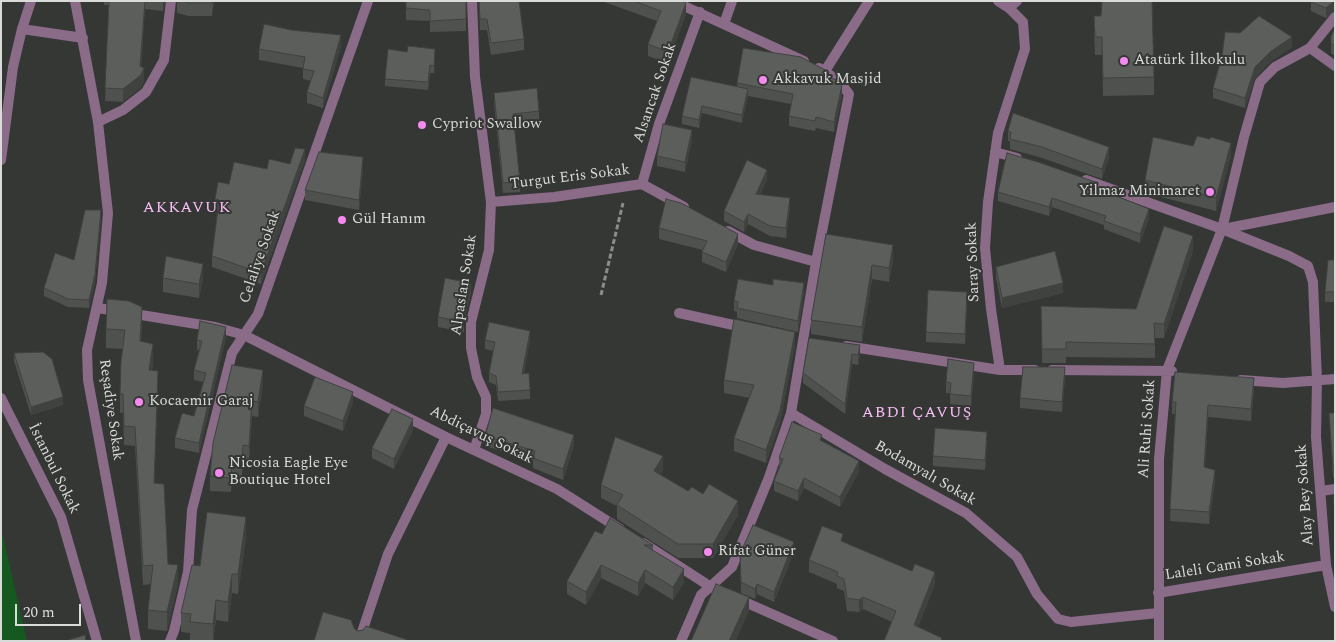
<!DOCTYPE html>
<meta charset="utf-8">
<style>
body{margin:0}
#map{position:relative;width:1336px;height:642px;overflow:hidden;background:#353735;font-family:Spectral,serif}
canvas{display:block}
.frame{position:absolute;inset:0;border:2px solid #d9dbd9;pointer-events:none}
.scale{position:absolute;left:15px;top:604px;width:66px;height:22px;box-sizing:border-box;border:2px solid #d9dbd9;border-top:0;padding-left:6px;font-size:15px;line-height:18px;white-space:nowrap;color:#d9dbd9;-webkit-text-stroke:4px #353735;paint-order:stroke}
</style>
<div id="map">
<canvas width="1336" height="642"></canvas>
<div class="frame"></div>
<div class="scale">20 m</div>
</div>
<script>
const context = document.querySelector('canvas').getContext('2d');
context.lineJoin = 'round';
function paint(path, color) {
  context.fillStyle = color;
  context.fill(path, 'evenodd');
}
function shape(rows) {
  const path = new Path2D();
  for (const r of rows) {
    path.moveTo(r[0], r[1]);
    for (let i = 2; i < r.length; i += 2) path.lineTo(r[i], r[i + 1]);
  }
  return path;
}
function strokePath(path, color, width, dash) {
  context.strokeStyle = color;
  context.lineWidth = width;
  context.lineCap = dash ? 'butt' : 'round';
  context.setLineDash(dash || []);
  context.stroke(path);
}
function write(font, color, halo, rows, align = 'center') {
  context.font = font + ' Spectral,serif';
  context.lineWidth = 4;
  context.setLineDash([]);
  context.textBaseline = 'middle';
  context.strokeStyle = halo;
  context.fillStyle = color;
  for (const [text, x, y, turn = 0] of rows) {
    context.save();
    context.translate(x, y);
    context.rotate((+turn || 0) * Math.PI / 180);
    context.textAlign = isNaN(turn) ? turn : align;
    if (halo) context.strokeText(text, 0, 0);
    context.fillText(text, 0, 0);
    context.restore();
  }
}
const green = shape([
 [1,528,27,641,1,641]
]);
const path = shape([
 [601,295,623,203]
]);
const lane = shape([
 [1009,8,1017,1],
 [679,313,747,328],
 [1321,491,1335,489]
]);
const street = shape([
 [75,1,98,122,108,213,102,283,87,350,88,380,136,641],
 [472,1,475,77,491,202,489,250,471,322,471,348,477,377,486,397,486,414,474,450],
 [673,1,804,61],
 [998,1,1009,8,1023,22,1025,49,998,133,988,202,985,248,991,309,1000,370],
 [724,24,732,1],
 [22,29,83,38],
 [1310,48,1335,66],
 [825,71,869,1],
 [98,122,123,110,146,92,164,60,171,1],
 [995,152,1017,158],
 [1,160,13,67,22,29,31,1],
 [1086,180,1222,229,1289,256,1308,266,1313,282,1317,380,1316,437,1326,565,1335,607],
 [642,184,659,124,700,12],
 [491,202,554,197,642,184,684,207],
 [1223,229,1335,207],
 [728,231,754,245,816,262],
 [98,308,215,327,244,335,446,437,557,489,620,529],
 [846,346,1000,370,1035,370],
 [1052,370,1172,371],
 [1241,380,1283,383,1335,379],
 [1,398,61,517,97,641],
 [791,413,885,469,966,513,1017,557,1037,594,1058,619,1071,622,1158,613],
 [643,543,711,587,833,641],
 [1158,593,1326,565],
 [170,641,174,631,188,572,192,510,232,353,258,314,368,1],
 [359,641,388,554,446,437],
 [681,641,701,595,732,567,768,480,791,413,816,262,849,94,839,81,819,68],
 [1159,641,1159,459,1167,370,1222,229,1244,137,1260,82,1275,67,1310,48,1335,17]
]);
const wall = shape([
 [104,1,165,1,163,11,145,9,141,66,144,81,141,87,123,102,105,101,109,5,104,5],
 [177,1,214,1,212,16,189,16,177,13],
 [406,1,466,1,466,31,430,32,430,21,406,20],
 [479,1,519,1,524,39,524,50,491,55,487,30,480,30],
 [601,1,682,1,686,14,668,63,648,56,648,44,657,21,607,3],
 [1335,1,1335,9,1326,18,1311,11,1311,2],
 [1101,16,1154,77,1154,95,1103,96,1102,55,1095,55,1094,34],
 [1335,27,1335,56,1331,53,1331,37],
 [341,46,323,108,307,103,307,92,311,81,303,79,303,68,259,60,259,49],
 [1292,47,1270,62,1255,78,1245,108,1213,98,1213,88],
 [435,56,434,73,430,73,428,90,385,86,385,79],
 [829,78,842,96,834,132,816,128,815,131,789,126,789,116,791,104,748,96,742,123,702,113,699,128,682,124,682,116,737,87,737,83],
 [494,93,539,111,539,121,514,124,520,182,520,192,503,193,494,103],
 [1008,131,1109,157,1102,179,1042,158,1010,149,1010,141,1008,141],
 [692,140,685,172,657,166,657,156],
 [1193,146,1231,156,1216,211,1145,193,1145,180],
 [305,160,261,284,212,267,212,256,218,210,215,210,215,199,229,184,267,169,290,164],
 [363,167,359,210,305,200,305,190],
 [767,180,760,195,790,208,786,238,770,236,748,224,744,232,724,221,724,211],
 [1098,188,1149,218,1140,243,1104,229,1104,225,1052,207,1049,216,998,201,998,192],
 [101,218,95,282,89,308,68,307,44,296,44,288,74,260],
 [659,228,738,244,726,272,702,262,702,252,703,250,659,239],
 [826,234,893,260,889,282,872,279,862,342,811,334,811,320],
 [1193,251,1164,338,1155,338,1155,358,1066,357,1066,363,1042,363,1041,306,1136,309],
 [1335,260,1335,302,1325,302,1325,292],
 [996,267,1063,293,1002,308,996,277],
 [163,278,203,278,199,298,163,292],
 [773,285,804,293,798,332,737,318,737,312,734,311,734,301],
 [471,293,464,320,464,332,438,327,438,317],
 [967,302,965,344,926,342,926,332],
 [142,326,141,342,153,363,152,371,158,390,154,483,168,564,178,584,167,631,148,629,148,610,151,584,143,585,135,446,124,445,123,413,120,413,120,394,123,349,106,348,106,329],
 [226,337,199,453,175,448,175,438,194,416,203,382,194,380,194,370,199,350,197,350,197,340],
 [809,338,860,355,858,365,852,364,845,414,803,383,803,373],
 [485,340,530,340,524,373,530,390,530,399,498,401,496,385,489,382,489,373,494,351,485,349],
 [795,345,780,423,766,463,734,451,734,438,750,398,724,393,724,380],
 [14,353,63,405,31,415,14,361],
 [974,373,971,406,950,404,950,393,946,393,946,382],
 [1065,377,1062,412,1020,408,1020,398],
 [263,384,258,417,252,416,249,460,243,460,242,476,232,475,231,492,210,491,210,476,213,443],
 [1254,390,1251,421,1208,417,1205,467,1215,482,1209,524,1170,521,1175,414,1172,414,1172,402],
 [353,402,343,431,304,416,304,406],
 [1329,413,1335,413,1335,478,1333,478],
 [413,430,394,469,372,458,372,448],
 [485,436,574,445,563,480,533,468,533,460,485,446],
 [822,441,859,471,840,507,804,488,798,501,774,491,774,481,779,467,779,458],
 [987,442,985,470,933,466,933,456],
 [663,470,660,474,688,491,738,515,713,558,678,558,617,519,617,506,601,498,601,485],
 [602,534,653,545,653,551,684,582,673,600,645,583,638,596,601,578,586,605,567,594,567,581],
 [246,537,238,594,232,593,228,622,216,620,213,641,190,641,190,633,181,632,181,613,200,566],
 [843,542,935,584,918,627,942,641,892,622,863,609,859,612,847,611,844,591,837,588,837,584,809,572,809,560],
 [794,552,774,602,757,594,755,599,741,593,740,554]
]);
const shadedWall = shape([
 [145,1,141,75,144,68,144,81,141,87,123,102,123,89,140,66],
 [163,1,165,1,163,11],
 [213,1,214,1,212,16],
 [1334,1,1335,1,1335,9,1326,18,1326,8],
 [686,3,686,14,668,63,668,52],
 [341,35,341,46,323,108,323,98],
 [1292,37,1292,47,1270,62,1255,78,1245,108,1245,98,1255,67,1270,52],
 [842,85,842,96,834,132,834,122],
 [748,89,748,97,742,123,742,115],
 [702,106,702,113,699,128,699,120],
 [692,130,692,140,685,172,685,162],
 [1231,143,1231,156,1216,211,1216,198],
 [1109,147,1109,157,1102,179,1102,169],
 [305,149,305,160,261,284,261,273],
 [363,157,363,167,359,210,359,200],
 [767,170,767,180,756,204,756,194],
 [790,198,790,208,786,238,786,228],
 [1052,198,1052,207,1049,216,1049,207],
 [1149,209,1149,218,1140,243,1140,234],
 [101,210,95,282,89,308,89,300],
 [748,214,748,224,744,232,744,222],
 [738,234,738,244,726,272,726,262],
 [1193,236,1193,251,1164,338,1164,324],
 [893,245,893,260,889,282,889,268],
 [203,264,203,278,199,298,199,284],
 [872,265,872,279,862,342,862,327],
 [471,283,471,293,464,320,464,332,464,310],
 [804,283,804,293,798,332,798,321],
 [1063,283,1063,293,1002,308,1002,298],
 [142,307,142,326,140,360,140,341],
 [226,327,226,337,199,453,199,443],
 [530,331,530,340,522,382,522,374],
 [795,332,795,345,780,423,766,463,766,450],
 [153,344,153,363,149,389,149,370],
 [860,345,860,355,858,365,858,355],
 [852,354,852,364,845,414,845,404],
 [974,363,974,373,971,406,971,396],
 [1065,367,1065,377,1062,412,1062,402],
 [263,370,263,384,258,417,258,402],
 [158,371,158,390,154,502,154,483],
 [1254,378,1254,390,1251,421,1251,409],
 [353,392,353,402,343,431,343,421],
 [63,397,63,405,31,415,31,407],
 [252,401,252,416,249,460,249,446],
 [1208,405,1208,417,1204,479,1204,467],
 [413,419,413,430,394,469,394,459],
 [987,432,987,442,985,470,985,460],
 [574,435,574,445,563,480,563,469],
 [663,456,663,470,654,484,654,471],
 [232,460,232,475,231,492,231,478],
 [859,461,859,471,840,507,840,497],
 [1215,470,1215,482,1209,524,1209,512],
 [804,478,804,488,798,501,798,491],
 [738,501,738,515,713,558,713,544],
 [246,517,246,537,238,594,238,574],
 [794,542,794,552,774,602,774,592],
 [178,565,178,584,167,631,167,612],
 [601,565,601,578,586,605,586,592],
 [684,569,684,582,673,600,673,587],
 [645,570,645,583,638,596,638,583],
 [935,572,935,584,914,638,914,625],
 [232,574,232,593,228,622,228,602],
 [757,584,757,594,755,599,755,589],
 [749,597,749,611,736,641,729,641],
 [863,597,863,609,859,612,859,600],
 [216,600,216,620,213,641,213,624]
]);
const building = shape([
 [109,1,145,1,140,66,144,68,141,75,123,89,105,88,109,1],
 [183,1,213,1,212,3,189,3,183,1],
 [406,1,466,1,466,19,430,21,430,10,406,8,406,1],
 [479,1,519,1,524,39,491,43,487,19,480,19,479,1],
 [634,1,682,1,686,3,668,52,648,44,661,11,634,1],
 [1102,1,1152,1,1154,77,1103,78,1102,37,1095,37,1094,16,1101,16,1102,1],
 [1311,1,1334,1,1326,8,1311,2,1311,1],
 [1259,16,1292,37,1270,52,1255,67,1245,98,1213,88,1222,56,1225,32,1240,33,1259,16],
 [264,24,291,30,341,35,323,98,307,92,314,71,303,69,305,57,259,49,264,24],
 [1335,27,1335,46,1331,43,1331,37,1335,27],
 [408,46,435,49,434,66,430,65,428,82,385,79,388,49,407,52,408,46],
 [743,48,801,57,829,72,827,77,837,80,842,85,834,122,816,117,815,121,789,116,793,94,737,83,743,48],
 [691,77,748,89,742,115,702,106,699,120,682,116,691,77],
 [537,88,539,111,513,114,520,182,503,183,494,93,537,88],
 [1013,113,1109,147,1102,169,1042,147,1010,139,1011,132,1008,131,1013,113],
 [663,124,692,130,685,162,657,156,663,124],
 [1197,136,1210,139,1211,137,1231,143,1216,198,1145,180,1153,137,1193,146,1197,136],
 [295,148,305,149,261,273,212,256,219,200,215,199,218,182,229,184,234,162,267,169,269,159,290,164,295,148],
 [319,152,363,157,359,200,305,190,319,152],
 [1007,153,1038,162,1098,183,1096,188,1149,209,1140,234,1104,221,1106,216,1052,198,1049,207,998,192,1007,153],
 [747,160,767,170,756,194,790,198,786,228,770,226,748,214,744,222,724,211,747,160],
 [666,199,681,203,738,234,726,262,702,252,707,241,659,228,666,199],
 [85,210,101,210,95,274,89,300,68,299,44,288,55,253,74,260,85,210],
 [1164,226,1193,236,1164,324,1154,323,1155,344,1066,342,1066,349,1042,349,1041,306,1136,309,1164,226],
 [826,234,893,245,889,268,872,265,862,327,811,320,826,234],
 [1055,251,1063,283,1002,298,996,267,1055,251],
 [166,256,203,264,199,284,163,278,166,256],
 [1328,260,1335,260,1335,292,1325,292,1328,260],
 [445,278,471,283,464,310,464,322,438,317,445,278],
 [738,279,773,285,773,279,804,283,798,321,737,308,738,302,734,301,738,279],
 [928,290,967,292,965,334,926,332,928,290],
 [107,299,129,301,142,307,140,341,153,344,149,370,158,371,154,483,164,484,168,564,178,565,167,612,148,610,153,565,143,566,135,427,124,426,123,394,120,394,121,361,125,330,106,329,107,299],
 [734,319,795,332,780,410,766,450,734,438,754,385,724,380,734,319],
 [200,321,226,327,199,443,175,438,182,413,194,416,206,373,194,370,202,341,197,340,200,321],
 [489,322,530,331,522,374,529,373,530,390,498,392,496,376,489,373,495,342,485,340,489,322],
 [809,338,860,345,858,355,852,354,845,404,803,373,809,338],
 [43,352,52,359,63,397,31,407,14,353,43,352],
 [948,359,974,363,971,396,950,394,951,383,946,382,948,359],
 [232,365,263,370,258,402,252,401,249,446,243,445,242,461,232,460,231,478,210,476,213,443,232,365],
 [1023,367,1065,367,1062,402,1020,398,1023,367],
 [1175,372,1254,378,1251,409,1208,405,1204,467,1215,470,1209,512,1170,509,1176,402,1172,402,1175,372],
 [315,377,353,392,343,421,304,406,315,377],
 [493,408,574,435,563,469,533,458,535,451,485,436,493,408],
 [392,409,413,419,394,459,372,448,392,409],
 [1329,413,1335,413,1335,468,1333,468,1329,413],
 [792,422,822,435,820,440,859,461,840,497,804,478,798,491,774,481,783,459,779,458,792,422],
 [935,428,987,432,985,460,933,456,935,428],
 [615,437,663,456,654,471,688,491,692,487,703,494,709,484,738,501,713,544,678,544,617,505,623,495,601,485,615,437],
 [1333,497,1335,497,1335,514,1333,497],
 [207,512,246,517,238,574,232,574,228,602,216,600,213,624,190,622,191,614,181,613,192,565,200,566,207,512],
 [610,518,653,545,644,545,684,569,673,587,645,570,638,583,601,565,586,592,567,581,595,531,602,534,610,518],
 [753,525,794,542,774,592,757,584,755,589,741,582,740,554,753,525],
 [822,526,843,534,841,541,912,571,915,564,935,572,914,625,942,638,941,641,884,641,896,611,863,597,859,600,847,598,844,579,837,576,838,572,809,560,822,526],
 [716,584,749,597,729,641,691,641,716,584],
 [323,612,351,620,354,628,357,631,363,630,366,626,411,641,314,641,323,612],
 [85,635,86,641,65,641,85,635]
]);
const markers = [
 [1124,61,5,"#f489f0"],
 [763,80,5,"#f489f0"],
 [422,125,5,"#f489f0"],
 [1210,192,5,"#f489f0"],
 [342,220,5,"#f489f0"],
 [139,402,5,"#f489f0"],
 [219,473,5,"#f489f0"],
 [708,552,5,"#f489f0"]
];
const poiNames = [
 ["Atatürk İlkokulu",1134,61],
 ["Akkavuk Masjid",773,80],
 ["Cypriot Swallow",432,125],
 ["Yilmaz Minimaret",1200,192,"right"],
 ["Gül Hanım",352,220],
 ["Kocaemir Garaj",149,402],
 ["Nicosia Eagle Eye",229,464],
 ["Boutique Hotel",229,481],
 ["Rifat Güner",718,552]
];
const streetNames = [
 ["Alsancak Sokak",656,93,-71],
 ["Turgut Eris Sokak",570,178,-7],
 ["Celaliye Sokak",261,257,-71],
 ["Saray Sokak",974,262,-92],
 ["Alpaslan Sokak",465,285,-81],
 ["Reşadiye Sokak",110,410,82],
 ["Ali Ruhi Sokak",1148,429,-86],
 ["Abdiçavuş Sokak",481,436,26],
 ["İstanbul Sokak",53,469,64],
 ["Bodamyalı Sokak",925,474,30],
 ["Alay Bey Sokak",1306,495,-94],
 ["Laleli Cami Sokak",1225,567,-9]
];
const neighbourhoodNames = [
 ["AKKAVUK",187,209],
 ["ABDI ÇAVUŞ",917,414]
];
paint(green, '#155920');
strokePath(path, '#8b8d8b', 3, [5, 2.5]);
strokePath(lane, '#8a6b88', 10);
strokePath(street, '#8a6b88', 10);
paint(wall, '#4e514e');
paint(shadedWall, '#404240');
paint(building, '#5b5e5b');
strokePath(building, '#404240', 1);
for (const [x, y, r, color] of markers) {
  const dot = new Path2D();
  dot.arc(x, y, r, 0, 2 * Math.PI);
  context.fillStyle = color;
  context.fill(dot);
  strokePath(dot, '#353735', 2);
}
write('15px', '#d9dbd9', '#353735', poiNames, 'left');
write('15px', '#d9dbd9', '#353735', streetNames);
context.letterSpacing = '1px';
write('16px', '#f9bdf5', '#353735', neighbourhoodNames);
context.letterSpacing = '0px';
</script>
